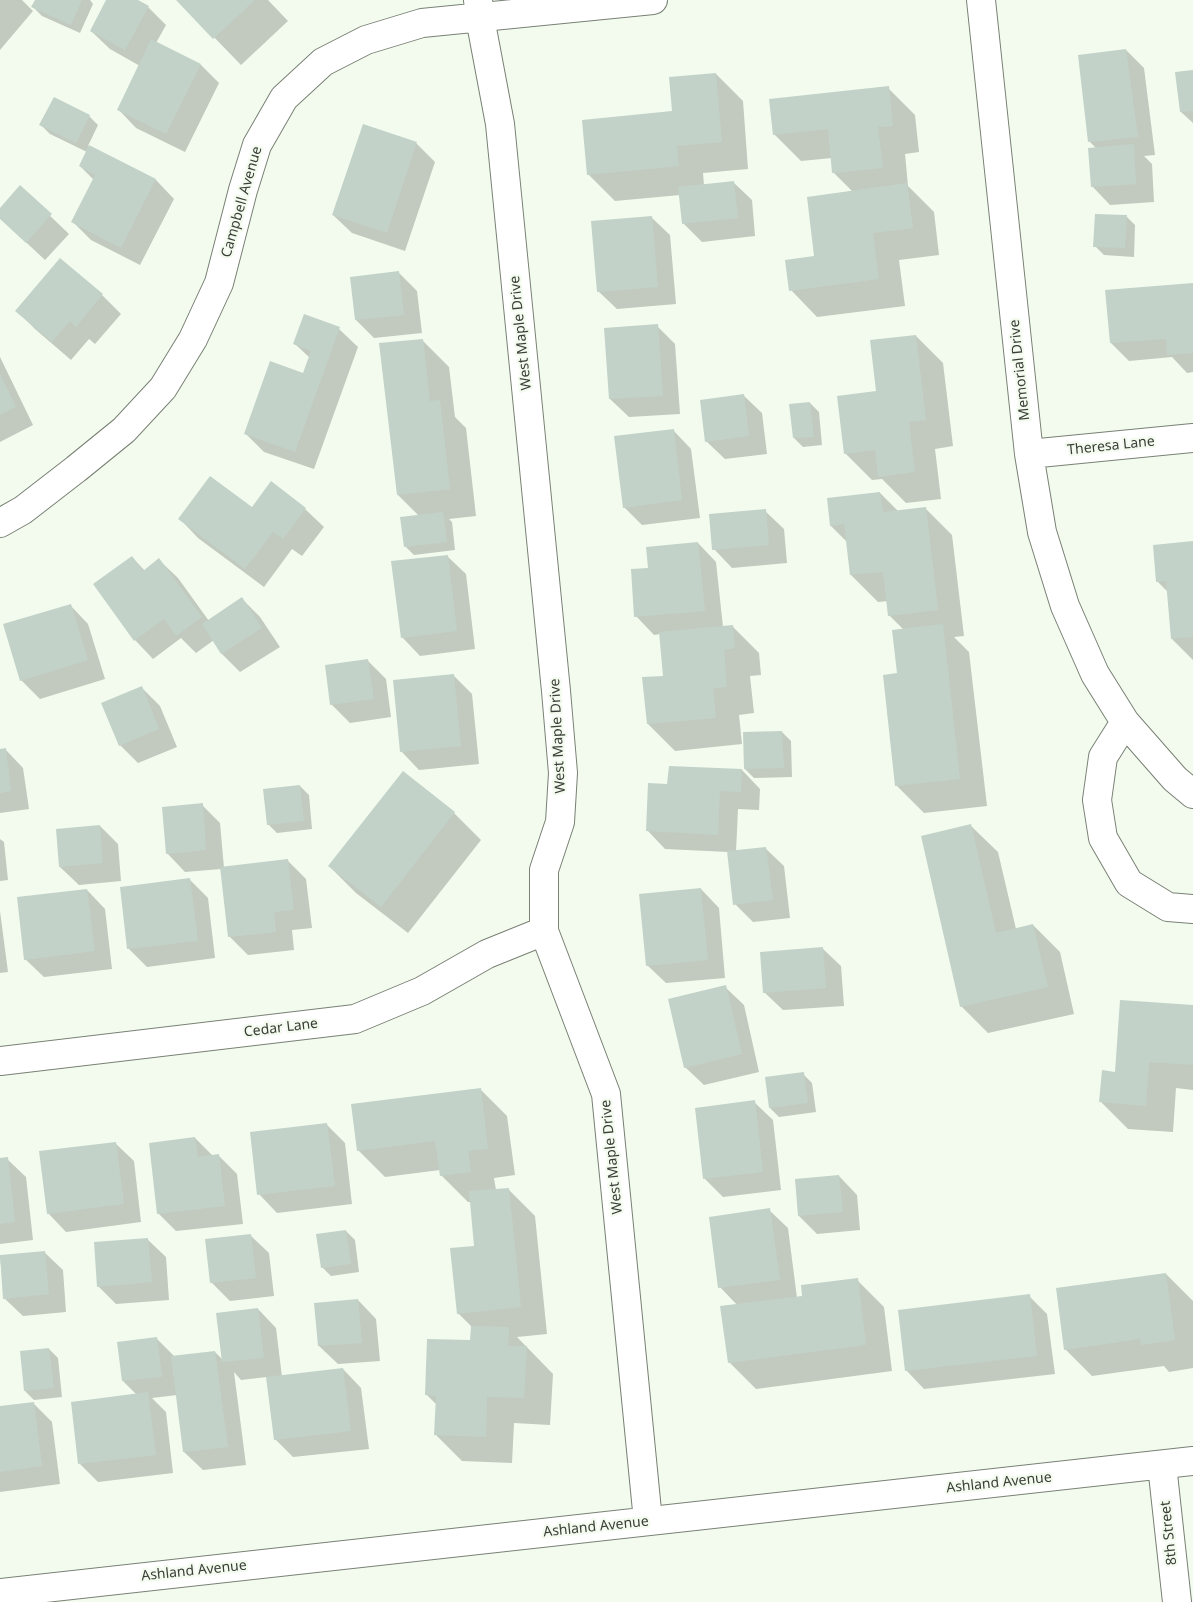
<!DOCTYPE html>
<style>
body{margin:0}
canvas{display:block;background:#f2fbed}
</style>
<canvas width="1193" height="1602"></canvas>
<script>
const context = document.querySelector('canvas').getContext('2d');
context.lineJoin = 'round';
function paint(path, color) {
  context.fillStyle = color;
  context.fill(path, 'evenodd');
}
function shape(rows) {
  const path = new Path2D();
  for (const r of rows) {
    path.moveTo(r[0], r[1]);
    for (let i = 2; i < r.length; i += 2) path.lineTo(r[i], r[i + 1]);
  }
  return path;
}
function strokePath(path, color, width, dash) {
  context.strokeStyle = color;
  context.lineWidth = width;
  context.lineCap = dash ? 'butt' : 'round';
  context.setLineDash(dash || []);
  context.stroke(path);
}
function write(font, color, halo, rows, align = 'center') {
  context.font = font + ' "Noto Sans",sans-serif';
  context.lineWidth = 4.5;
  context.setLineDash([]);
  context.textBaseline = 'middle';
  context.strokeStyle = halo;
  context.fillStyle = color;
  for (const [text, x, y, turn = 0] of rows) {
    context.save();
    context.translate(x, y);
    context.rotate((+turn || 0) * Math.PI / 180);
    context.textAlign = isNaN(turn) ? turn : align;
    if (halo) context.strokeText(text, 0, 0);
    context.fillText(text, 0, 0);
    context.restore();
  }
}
const shadow = shape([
 [0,0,22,0,33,11,0,50],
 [36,0,90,0,93,4,80,33,42,16,33,7],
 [108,0,136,0,148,7,166,25,156,43,201,65,219,83,185,152,136,128,118,109,140,66,110,49,91,31],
 [178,0,268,0,288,21,241,65],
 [1126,50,1144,68,1155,155,1144,156,1152,164,1154,202,1110,205,1092,186,1096,148,1090,142],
 [1193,71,1193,123,1181,112],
 [716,74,743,101,748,169,703,173,704,185,733,182,752,200,755,236,702,242,684,224,680,195,615,201,588,174,674,113],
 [888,88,915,115,919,152,905,154,908,186,934,212,939,255,899,260,905,306,817,317,791,290,816,257,853,192,833,172,832,158,801,161,774,134],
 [89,116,98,125,88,146,156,180,174,199,140,265,91,240,73,222,94,180,80,166,87,152,50,134,41,125],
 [364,125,417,144,435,162,405,251,352,233,333,215],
 [20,187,69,234,45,260,0,218,0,209],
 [1126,216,1135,225,1134,257,1104,255,1095,246],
 [651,217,670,235,676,304,617,309,598,291],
 [60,259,102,295,121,314,95,344,89,339,71,360,35,329,17,311],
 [399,273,417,291,422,333,374,338,356,320],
 [1193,284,1193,372,1187,373,1172,357,1129,361,1111,343],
 [657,326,675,344,680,414,629,417,610,399],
 [339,329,358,347,314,469,264,452,245,433,304,374,310,358,295,344],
 [916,336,943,363,953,446,935,449,941,499,906,503,882,479,872,480,845,453,877,392],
 [422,340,449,367,455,417,466,428,476,516,449,519,452,522,455,550,414,555,405,546,419,516,398,495,380,345],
 [0,357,33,425,0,442],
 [743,395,762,413,767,454,725,459,706,441],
 [810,403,819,412,822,445,803,447,794,438],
 [673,430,691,449,700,518,642,525,624,507],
 [880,493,898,511,925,508,952,535,964,636,954,637,969,652,987,806,924,813,897,786,884,676,899,674,904,630,889,615,888,601,878,602,851,575,847,542,831,526,829,499],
 [252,509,305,509,324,527,302,556,292,549,264,587,198,538,180,519],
 [765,511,784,529,787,563,732,568,714,549],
 [698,543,716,562,723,627,732,626,759,653,761,675,750,676,754,713,739,715,742,744,675,751,648,724,664,677,660,634,654,635,636,616,649,569],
 [1193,543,1193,660,1172,639,1168,592,1157,581],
 [447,556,466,574,475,649,420,656,402,637],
 [132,557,145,571,159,560,178,578,209,621,242,599,260,617,280,647,240,672,222,654,214,640,196,653,181,638,153,659,135,640,95,584],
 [70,605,88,624,105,679,40,699,21,680],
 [368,661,386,679,391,717,350,723,331,704],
 [454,676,472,694,479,764,419,770,401,751],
 [142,688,160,706,177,747,138,763,120,745],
 [782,732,791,741,792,777,754,778,745,769],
 [5,749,23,768,29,809,0,813,0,750],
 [742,770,760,789,759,810,738,809,736,852,765,848,784,866,790,918,753,922,735,904,728,852,665,849,647,830,669,785],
 [403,772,454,813,481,840,408,933,356,893,329,866],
 [300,786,309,795,312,829,277,833,268,824],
 [202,805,220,823,224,868,287,860,306,879,312,928,292,930,294,950,248,955,230,937,221,869,185,872,167,853],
 [100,826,118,844,121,881,79,885,60,867],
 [971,826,998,852,1016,929,1033,925,1060,952,1074,1014,988,1033,961,1006],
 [0,839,4,842,8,880,0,881],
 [190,880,208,898,215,958,147,967,128,948],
 [701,889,719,908,725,978,666,983,647,965],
 [87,890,105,909,112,969,44,977,25,959],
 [0,911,8,972,0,973],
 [822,948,841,966,844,1006,783,1010,764,992],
 [725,987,744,1005,759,1072,704,1085,685,1067],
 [1193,1007,1193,1090,1176,1088,1173,1132,1128,1129,1101,1102,1116,1073],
 [803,1074,812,1083,816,1112,779,1117,770,1108],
 [480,1089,507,1116,515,1175,494,1178,496,1190,508,1189,535,1216,547,1334,517,1337,553,1374,550,1425,514,1423,512,1463,462,1461,435,1434,437,1405,426,1394,471,1341,472,1327,458,1313,476,1247,472,1202,468,1202,441,1175,440,1170,385,1177,358,1150],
 [754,1102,773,1120,781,1190,723,1197,705,1179,696,1109],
 [326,1124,345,1143,352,1204,277,1213,259,1194],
 [195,1138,213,1156,219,1156,237,1174,243,1224,176,1231,158,1213],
 [115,1143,134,1161,141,1222,66,1232,48,1213],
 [7,1159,26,1177,33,1240,0,1244,0,1160],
 [839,1176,857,1195,860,1230,817,1234,799,1216],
 [769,1210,788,1228,797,1298,857,1280,884,1307,892,1371,756,1389,729,1362,738,1306,720,1287],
 [346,1231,355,1240,359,1272,331,1276,322,1267],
 [250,1235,269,1253,274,1296,230,1301,211,1282],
 [147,1239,166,1257,169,1300,116,1304,98,1286],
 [44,1252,63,1270,66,1312,23,1316,4,1298,0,1256],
 [1166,1274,1193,1301,1193,1368,1169,1372,1164,1366,1092,1376,1065,1349],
 [1029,1296,1047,1314,1055,1374,924,1389,906,1370],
 [358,1300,376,1319,380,1361,338,1364,319,1346],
 [258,1309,276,1328,282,1377,343,1369,361,1388,369,1449,293,1457,275,1439,267,1377,241,1380,234,1372,246,1465,203,1470,184,1452,177,1395,152,1398,166,1412,173,1473,98,1482,80,1464,137,1395,123,1381,156,1338,175,1357,215,1352,223,1360],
 [49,1349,58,1358,62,1397,34,1400,25,1391],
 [34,1404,52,1422,60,1484,0,1492,0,1408]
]);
const building = shape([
 [35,0,82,0,71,25,31,7],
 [106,0,138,0,149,6,125,50,90,31],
 [176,0,255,0,213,39],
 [151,39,201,64,166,134,117,110],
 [1126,49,1138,137,1088,142,1078,55],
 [1193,70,1193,111,1180,112,1175,72],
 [716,73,722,142,677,146,679,166,587,175,582,120,672,111,669,77],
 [889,86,893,126,878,127,883,168,832,173,828,129,773,135,769,99],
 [54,97,90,115,76,143,39,125],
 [363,124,417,142,387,233,332,215],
 [1134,144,1136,184,1091,187,1088,148],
 [89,145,156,179,121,248,71,222,95,175,79,166],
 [734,181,738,218,682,224,678,187],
 [907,183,913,228,873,233,879,279,789,291,785,260,814,256,807,197],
 [20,185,52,214,26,243,0,219,0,208],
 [1095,214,1127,215,1125,248,1093,247],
 [652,216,658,287,597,292,591,221],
 [60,258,103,294,76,327,70,321,52,342,15,311],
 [399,271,404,315,355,320,350,277],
 [1193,283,1193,353,1167,355,1166,339,1110,343,1105,290],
 [304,314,340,327,295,452,244,434,270,361,303,373,311,351,293,344],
 [658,324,663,396,609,399,604,328],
 [916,335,926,420,909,422,915,472,878,477,875,450,844,454,837,396,876,391,870,340],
 [423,339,430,401,440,400,450,489,397,495,379,343],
 [0,374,16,407,0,415],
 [744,394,749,436,705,442,700,400],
 [810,402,814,437,793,438,789,404],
 [674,429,682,500,623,508,614,436],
 [210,476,252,507,271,481,306,508,283,539,273,532,245,569,178,519],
 [880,492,883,512,926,507,938,610,888,616,883,572,850,575,844,524,830,526,827,498],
 [766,509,769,545,712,550,709,514],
 [443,512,447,542,404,547,400,517],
 [1193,541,1193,637,1171,639,1166,581,1156,582,1153,545],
 [698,542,705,611,634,617,631,569,648,568,646,547],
 [448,555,457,631,401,638,391,561],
 [132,556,143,571,159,558,202,617,176,636,164,619,134,641,93,584],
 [242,597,262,628,221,654,202,624],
 [71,604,88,660,20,681,3,624],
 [943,624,960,779,895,786,883,675,897,673,892,630],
 [733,625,735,648,724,650,727,687,713,688,716,718,647,724,642,677,663,676,659,632],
 [368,659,374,699,330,705,325,665],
 [454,674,461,746,400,752,393,680],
 [142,686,159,729,119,746,101,703],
 [782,731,784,768,744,769,743,732],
 [6,748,11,791,0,793,0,749],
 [669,766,742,769,741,792,720,791,718,835,646,831,648,783,667,784],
 [403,771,455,812,381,907,328,866],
 [300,785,304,821,267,825,263,789],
 [203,803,206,850,166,854,162,807],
 [971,824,996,933,1033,924,1048,987,960,1007,921,836],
 [100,825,103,863,59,867,56,829],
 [766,847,773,900,733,905,727,851],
 [288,859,294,910,274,912,276,932,228,937,220,867],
 [190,878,198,941,127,949,120,887],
 [701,888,708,960,646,966,639,894],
 [87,889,95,951,24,960,17,897],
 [823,947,826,988,763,993,760,952],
 [726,985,742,1054,684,1068,668,999],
 [1120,1000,1193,1005,1193,1065,1149,1062,1146,1106,1099,1102,1102,1070,1115,1072],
 [804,1072,808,1103,769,1108,765,1077],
 [481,1088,488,1149,468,1151,471,1172,440,1176,435,1141,357,1151,351,1104],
 [755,1100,763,1172,703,1179,695,1108],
 [327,1123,335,1186,257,1195,250,1132],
 [195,1137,198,1157,219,1154,225,1206,157,1214,149,1143],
 [116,1142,124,1204,47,1214,39,1151],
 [8,1157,15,1222,0,1224,0,1158],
 [839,1175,843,1212,798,1216,795,1179],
 [509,1188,521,1307,457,1314,450,1248,474,1246,469,1191],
 [770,1208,780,1280,718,1288,709,1217],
 [346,1230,351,1264,321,1268,316,1234],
 [251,1234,256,1278,210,1283,205,1239],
 [148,1238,152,1282,97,1287,94,1242],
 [45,1251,49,1294,3,1299,0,1255],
 [1166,1273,1175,1340,1141,1345,1140,1339,1064,1350,1056,1288],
 [858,1278,866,1345,728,1363,720,1306,802,1296,801,1285],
 [1030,1294,1037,1356,905,1371,898,1310],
 [358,1299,362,1343,318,1346,314,1303],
 [258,1308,264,1358,222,1362,216,1313],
 [471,1326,509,1327,508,1346,527,1346,524,1398,487,1397,486,1437,434,1435,436,1396,425,1395,427,1339,470,1340],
 [157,1337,162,1377,122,1381,117,1342],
 [49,1348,54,1388,24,1391,20,1351],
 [215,1351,228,1447,183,1452,171,1356],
 [343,1368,351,1431,274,1440,266,1377],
 [148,1392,156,1455,78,1464,71,1402],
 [34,1402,42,1466,0,1472,0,1406]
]);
const street = shape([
 [478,0,480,18,500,124,556,691,563,773,560,822,544,870,544,931,606,1094,648,1521],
 [981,0,1029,454,1042,532,1065,606,1095,674,1125,722,1175,779,1193,794],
 [1029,454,1193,438],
 [0,523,23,510,76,469,124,430,163,388,193,339,219,283,243,190,257,145,284,98,323,62,366,40,422,23,653,0],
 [1125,722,1103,757,1097,800,1103,838,1129,883,1168,907,1193,909],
 [0,1061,355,1019,422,991,487,954,544,931],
 [1162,1465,1177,1602],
 [0,1593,1193,1461]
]);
const streetNames = [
 ["Campbell Avenue",242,202,-74],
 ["West Maple Drive",521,333,-96],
 ["Memorial Drive",1020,370,-96],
 ["Theresa Lane",1111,446,-6],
 ["West Maple Drive",558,736,-93],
 ["Cedar Lane",281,1028,-7],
 ["West Maple Drive",612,1157,-96],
 ["Ashland Avenue",999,1483,-6],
 ["Ashland Avenue",596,1527,-6],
 ["8th Street",1169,1533,-96],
 ["Ashland Avenue",194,1571,-6]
];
paint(shadow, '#0003');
paint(building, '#c2d2c9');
strokePath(street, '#798175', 30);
strokePath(street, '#fff', 28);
write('14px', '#3a3d38', '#f2fbed', streetNames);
</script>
